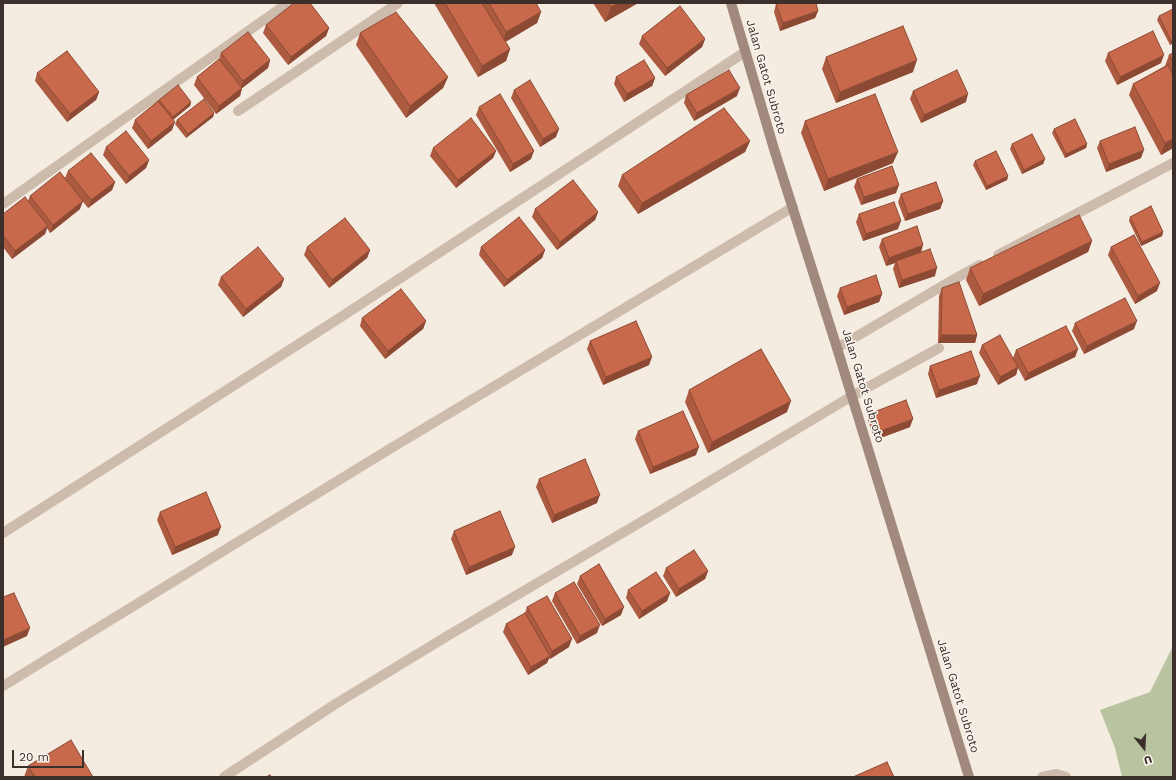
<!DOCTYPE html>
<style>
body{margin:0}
#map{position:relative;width:1176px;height:780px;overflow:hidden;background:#f4ebe1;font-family:"Work Sans",sans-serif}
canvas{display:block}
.frame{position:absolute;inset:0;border:4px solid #3b302b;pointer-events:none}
.north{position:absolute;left:1124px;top:728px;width:40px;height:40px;-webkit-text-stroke:3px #fbf5ee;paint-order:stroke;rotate:162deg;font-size:11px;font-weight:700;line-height:16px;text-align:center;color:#3b302b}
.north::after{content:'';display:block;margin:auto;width:14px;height:18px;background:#3b302b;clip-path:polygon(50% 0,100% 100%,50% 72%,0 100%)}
.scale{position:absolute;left:12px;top:750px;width:72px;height:18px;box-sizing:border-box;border:2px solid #3b302b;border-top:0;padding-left:5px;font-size:12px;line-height:14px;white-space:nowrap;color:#3b302b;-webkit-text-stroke:3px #fbf5ee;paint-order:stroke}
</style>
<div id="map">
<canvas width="1176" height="780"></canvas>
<div class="frame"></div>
<div class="north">U</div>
<div class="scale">20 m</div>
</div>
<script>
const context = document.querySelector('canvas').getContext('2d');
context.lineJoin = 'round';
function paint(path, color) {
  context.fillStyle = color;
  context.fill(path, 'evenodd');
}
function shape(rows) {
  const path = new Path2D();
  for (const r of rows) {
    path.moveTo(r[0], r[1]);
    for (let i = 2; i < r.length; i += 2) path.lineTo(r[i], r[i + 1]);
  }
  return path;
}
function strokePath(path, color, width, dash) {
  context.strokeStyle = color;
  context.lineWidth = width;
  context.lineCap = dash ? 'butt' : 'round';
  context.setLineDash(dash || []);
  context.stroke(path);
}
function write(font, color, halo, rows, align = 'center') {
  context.font = font + ' "Work Sans",sans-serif';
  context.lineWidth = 3;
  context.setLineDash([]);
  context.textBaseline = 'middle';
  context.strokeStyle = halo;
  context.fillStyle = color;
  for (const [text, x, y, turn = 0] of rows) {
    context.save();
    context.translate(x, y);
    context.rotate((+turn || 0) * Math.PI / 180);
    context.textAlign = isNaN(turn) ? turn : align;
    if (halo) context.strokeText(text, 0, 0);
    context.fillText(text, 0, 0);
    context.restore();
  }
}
const green = shape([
 [1173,646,1173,777,1122,777,1115,748,1100,710,1150,692]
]);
const lane = shape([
 [852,396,939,348],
 [1042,777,1057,774,1066,777]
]);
const street = shape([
 [238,111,398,3],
 [3,204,288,3],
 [998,255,1173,163],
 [837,348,949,282,980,265],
 [3,533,341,317,745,52],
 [3,686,388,450,793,207],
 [224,777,337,703,449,635,663,509,852,396]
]);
const secondary = shape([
 [731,3,774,149,837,348,969,777]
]);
const wall = shape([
 [434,3,536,3,541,12,537,23,505,42,510,49,506,61,478,77],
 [593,3,638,3,605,22],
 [776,4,818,11,815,18,780,31,774,12],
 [1159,16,1173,43,1170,45,1157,20],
 [266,25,329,28,326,36,288,65,263,33],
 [360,33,448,77,443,88,406,118,356,45],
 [642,36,705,39,702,47,665,76,639,44],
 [221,53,270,60,268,68,242,88,240,96,216,114,194,85,197,77,219,60],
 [1108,53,1161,63,1117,85,1105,61],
 [1173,53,1173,148,1161,155,1129,95,1133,84,1165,66,1169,55],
 [826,57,913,72,836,103,822,69],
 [37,73,99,92,96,100,67,122,35,81],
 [616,77,655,78,652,86,624,102,614,84],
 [514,90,556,137,540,147,511,98],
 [913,91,966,102,921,123,910,99],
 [686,95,737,96,694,121,684,103],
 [159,100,191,102,190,106,173,120,172,130,148,149,132,128,135,120,158,101],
 [479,107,531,159,510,172,476,115],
 [214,113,213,117,186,138,175,124,177,120],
 [805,121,893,163,824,191,801,133],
 [1054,129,1087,144,1086,148,1065,158,1052,133],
 [750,141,745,152,638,214,618,186,622,175],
 [1100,141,1141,158,1106,172,1097,148],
 [1012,144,1045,159,1043,164,1022,174,1010,149],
 [106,147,149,160,146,168,126,184,103,155],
 [433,148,496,151,493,158,456,188,430,156],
 [975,161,1008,176,1007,180,986,190,973,165],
 [68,171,115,182,112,190,88,208,75,192,80,209,50,233,47,228,45,234,12,259,3,247,3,214,28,201,30,196,65,178],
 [857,179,896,193,861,205,854,187],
 [901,194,943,201,940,209,905,221,898,202],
 [535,209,598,212,595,220,557,250,532,217],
 [859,214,898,229,863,241,856,222],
 [1130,217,1163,232,1162,236,1141,246,1129,221],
 [882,239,921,252,935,276,899,288,893,269,895,263,886,266,879,247],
 [1092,241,1088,252,979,306,966,280,970,268],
 [307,247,370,250,367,258,329,288,304,255],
 [481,247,545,250,542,258,504,287,479,255],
 [1111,247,1157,291,1135,304,1108,255],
 [221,277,284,279,281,287,243,317,218,285],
 [840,288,882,294,879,302,844,315,837,296],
 [942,288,977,335,975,343,938,343,939,296],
 [362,318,426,321,423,329,385,359,360,326],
 [1075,323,1134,329,1084,354,1072,331],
 [590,341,649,365,603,385,587,349],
 [982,345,1013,358,1016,350,1078,349,1075,357,1025,381,1018,368,1016,375,998,385,979,353],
 [930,366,977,384,936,398,928,374],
 [689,390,787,412,708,453,685,402],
 [871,413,910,427,875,440,868,420],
 [638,431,696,455,650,474,635,439],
 [539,479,597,503,552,523,536,487],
 [160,512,218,535,172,555,157,520],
 [454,531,512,555,466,575,451,539],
 [666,568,708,571,705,579,676,597,663,576],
 [580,576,621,615,602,626,577,584],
 [628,590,670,593,667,601,639,619,626,598],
 [555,593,597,633,577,644,552,601],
 [527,607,569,647,550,659,549,658,547,663,528,675,503,632,506,624,525,613],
 [28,766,93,777,24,777]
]);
const shadedWall = shape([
 [618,3,638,3,605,22,611,7],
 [818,11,815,18,780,31,783,23],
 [541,12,537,23,502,44,506,32],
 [329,28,326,36,288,65,291,57],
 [705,39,702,47,665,76,667,68],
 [1173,40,1173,43,1170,45,1171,41],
 [510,49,506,61,478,77,482,66],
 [1164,55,1161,63,1117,85,1120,77],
 [270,60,268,68,241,89,243,81],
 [917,60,913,72,836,103,840,92],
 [448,77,443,88,406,118,410,106],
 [655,78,652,86,624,102,627,94],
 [242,88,240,96,216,114,219,106],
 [740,88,737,96,694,121,697,113],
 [99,92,96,100,67,122,70,114],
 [968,94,966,102,921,123,924,115],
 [191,102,190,106,171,121,173,117],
 [214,113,213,117,186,138,188,134],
 [175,122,172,130,148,149,151,141],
 [559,129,556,137,540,147,543,139],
 [1173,139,1173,148,1161,155,1165,143],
 [750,141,745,152,638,214,642,203],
 [1087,144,1086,148,1065,158,1066,154],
 [1144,150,1141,158,1106,172,1109,164],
 [496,151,493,158,456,188,458,180],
 [534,151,531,159,510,172,513,164],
 [898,152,893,163,824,191,828,179],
 [1045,159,1043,164,1022,174,1024,170],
 [149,160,146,168,126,184,129,176],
 [1008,176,1007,180,986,190,987,186],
 [115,182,112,190,88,208,91,200],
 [899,185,896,193,861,205,864,197],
 [83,201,80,209,50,233,53,225],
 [943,201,940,209,905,221,908,214],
 [598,212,595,220,557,250,560,242],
 [901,221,898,229,863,241,866,234],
 [48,226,45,234,12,259,15,251],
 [1163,232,1162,236,1141,246,1142,242],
 [1092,241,1088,252,979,306,983,294],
 [923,245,921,253,896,261,895,263,886,266,889,258],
 [370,250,367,258,329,288,332,280],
 [545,250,542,258,504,287,507,280],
 [937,268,935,276,899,288,902,280],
 [284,279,281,287,243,317,246,309],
 [1160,283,1157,291,1135,304,1138,296],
 [882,294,879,302,844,315,847,307],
 [426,321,423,329,385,359,388,351],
 [1137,321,1134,329,1084,354,1087,346],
 [941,335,977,335,975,343,938,343],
 [1078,349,1075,357,1025,381,1028,373],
 [652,357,649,365,603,385,606,377],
 [1018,367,1016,375,998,385,1000,377],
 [980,376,977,384,936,398,939,390],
 [791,401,787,412,708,453,712,442],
 [913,419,910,427,875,440,878,432],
 [699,447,696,455,650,474,653,467],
 [600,495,597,503,552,523,554,515],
 [221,527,218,535,172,555,175,547],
 [515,547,512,555,466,575,469,567],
 [708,571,705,579,676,597,679,589],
 [670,593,667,601,639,619,642,611],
 [624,607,621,615,602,626,605,619],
 [600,625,597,633,577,644,580,636],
 [30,628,27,636,3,647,3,640],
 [572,639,569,647,550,659,552,651],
 [550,656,547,663,528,675,531,667]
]);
const building = shape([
 [294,3,310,3,329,28,291,57,266,25,294,3],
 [445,3,482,3,510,49,482,66,445,3],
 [489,3,536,3,541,12,506,32,489,3],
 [608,3,618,3,611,7,608,3],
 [779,3,816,3,818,11,783,23,776,4,779,3],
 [680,6,705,39,667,68,642,36,680,6],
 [1173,9,1173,40,1171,41,1159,16,1173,9],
 [396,12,448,77,410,106,360,33,396,12],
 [903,26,917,60,840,92,826,57,903,26],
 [1153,31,1164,55,1120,77,1108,53,1153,31],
 [248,32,270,60,243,81,221,53,248,32],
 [67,51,99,92,70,114,37,73,67,51],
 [1173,53,1173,62,1169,55,1173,53],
 [219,59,242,88,219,106,197,77,219,59],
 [644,60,655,78,627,94,616,77,644,60],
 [1168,65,1173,75,1173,139,1165,143,1133,84,1168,65],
 [729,70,740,88,697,113,686,95,729,70],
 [957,70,968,94,924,115,913,91,957,70],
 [530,80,559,129,543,139,514,90,530,80],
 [178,85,191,102,173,117,159,100,178,85],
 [500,94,534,151,513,164,479,107,500,94],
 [875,94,898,152,828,179,805,121,875,94],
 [204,99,214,113,188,134,177,120,204,99],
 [158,101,175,122,151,141,135,120,158,101],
 [724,108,750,141,642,203,622,175,724,108],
 [471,118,496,151,458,180,433,148,471,118],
 [1075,119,1087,144,1066,154,1054,129,1075,119],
 [1135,127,1144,150,1109,164,1100,141,1135,127],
 [126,131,149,160,129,176,106,147,126,131],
 [1032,134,1045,159,1024,170,1012,144,1032,134],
 [996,151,1008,176,987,186,975,161,996,151],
 [91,153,115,182,91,200,68,171,91,153],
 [892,166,899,185,864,197,857,179,892,166],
 [60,172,83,201,53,225,30,196,60,172],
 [573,180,598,212,560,242,535,209,573,180],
 [936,182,943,201,908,214,901,194,936,182],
 [25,197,48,226,15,251,3,235,3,214,25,197],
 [894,202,901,221,866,234,859,214,894,202],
 [1151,206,1163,232,1142,242,1130,217,1151,206],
 [1079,215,1092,241,983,294,970,268,1079,215],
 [519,217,545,250,507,280,481,247,519,217],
 [345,218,370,250,332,280,307,247,345,218],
 [917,226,923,245,889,258,882,239,917,226],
 [1134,235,1160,283,1138,296,1111,247,1134,235],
 [258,247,284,279,246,309,221,277,258,247],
 [930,249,937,268,902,280,896,261,930,249],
 [876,275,882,294,847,307,840,288,876,275],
 [959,282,977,335,941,335,942,288,959,282],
 [401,289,426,321,388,351,362,318,401,289],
 [1125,298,1137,321,1087,346,1075,323,1125,298],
 [636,321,652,357,606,377,590,341,636,321],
 [1066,326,1078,349,1028,373,1016,350,1066,326],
 [1000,335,1018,367,1000,377,982,345,1000,335],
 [761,349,791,401,712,442,689,390,761,349],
 [971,351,980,376,939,390,930,366,971,351],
 [906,400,913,419,878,432,871,413,906,400],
 [683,411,699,447,653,467,638,431,683,411],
 [585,459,600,495,554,515,539,479,585,459],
 [206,492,221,527,175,547,160,512,206,492],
 [500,511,515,547,469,567,454,531,500,511],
 [694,550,708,571,679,589,666,568,694,550],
 [599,564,624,607,605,619,580,576,599,564],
 [656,572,670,593,642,611,628,590,656,572],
 [574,582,600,625,580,636,555,593,574,582],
 [14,593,30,628,3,640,3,597,14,593],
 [547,596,572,639,552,651,527,607,547,596],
 [525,613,550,656,531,667,506,624,525,613],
 [71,740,93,777,35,777,28,766,71,740],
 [887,762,894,777,853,777,887,762],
 [270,775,271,777,266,777,270,775]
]);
const streetNames = [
 ["Jalan Gatot Subroto",766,77,74],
 ["Jalan Gatot Subroto",863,386,73],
 ["Jalan Gatot Subroto",958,696,73]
];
paint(green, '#b8c4a0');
strokePath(lane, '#cdbbac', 10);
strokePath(street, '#cdbbac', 10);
strokePath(secondary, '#a18a7d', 10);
paint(wall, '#ac5a40');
paint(shadedWall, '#8c4a34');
paint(building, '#c8694b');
strokePath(building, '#8c4a34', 1);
write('12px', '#3b302b', '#fbf5ee', streetNames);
</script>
